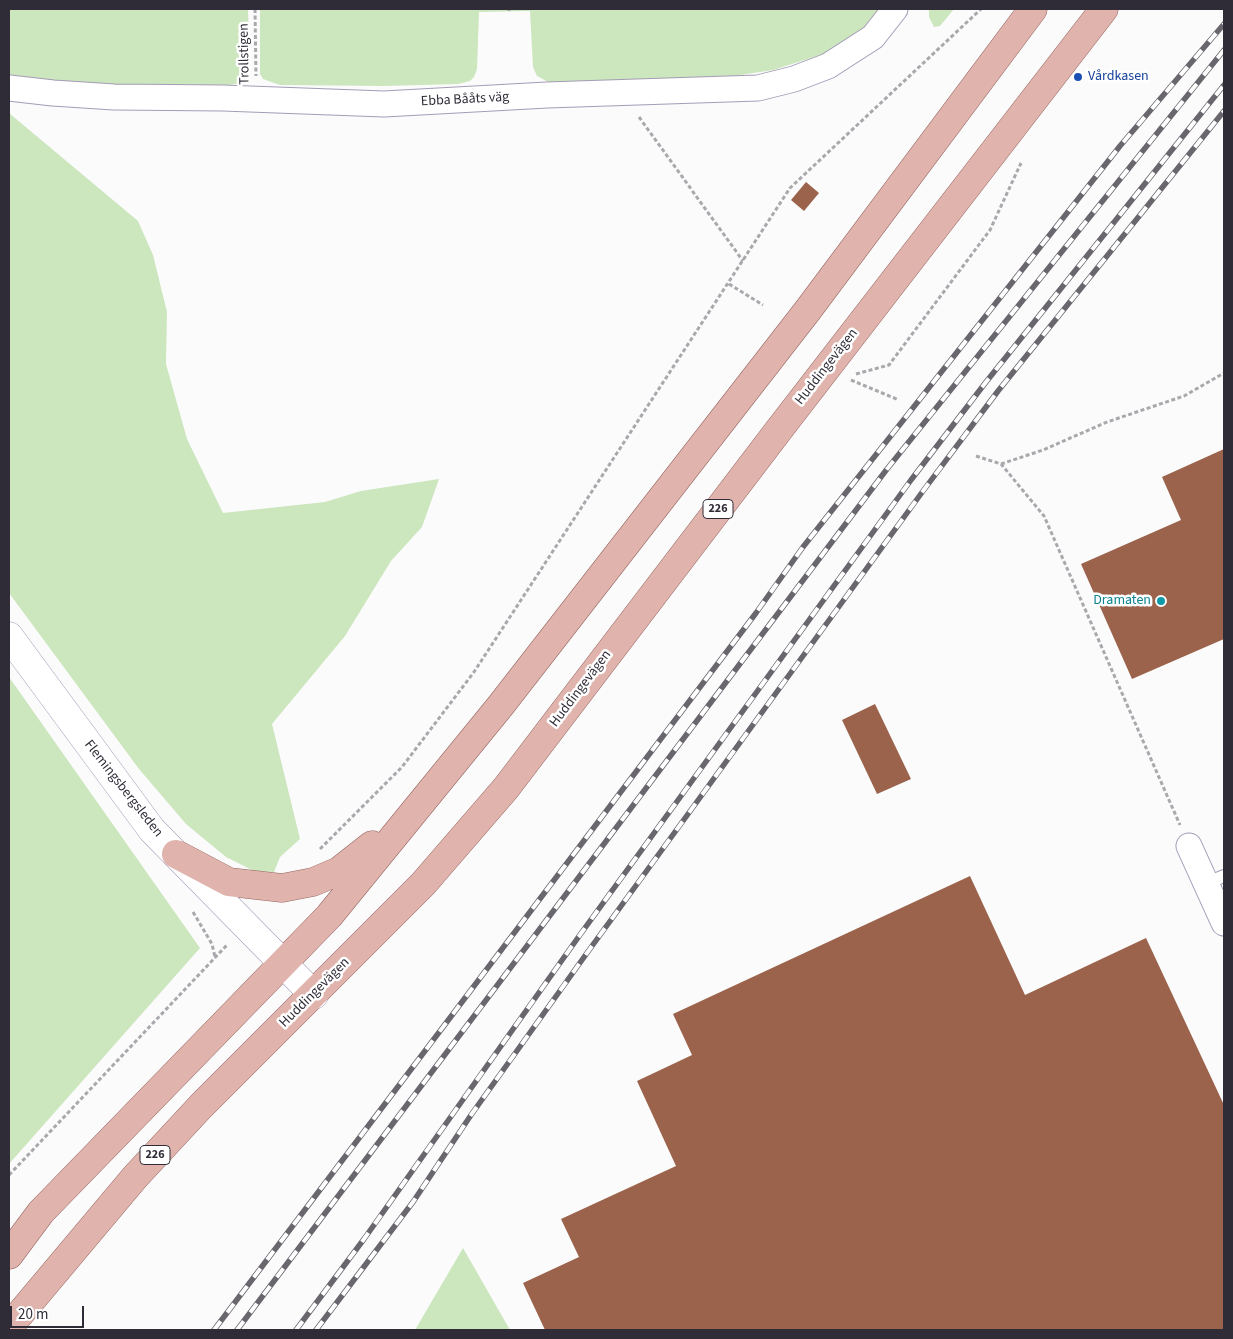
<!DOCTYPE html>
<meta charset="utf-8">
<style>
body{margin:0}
#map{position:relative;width:1233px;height:1339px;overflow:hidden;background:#fbfbfb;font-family:"Source Sans 3",sans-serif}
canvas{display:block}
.frame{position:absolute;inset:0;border:10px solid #302c37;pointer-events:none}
.scale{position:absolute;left:10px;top:1306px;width:74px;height:22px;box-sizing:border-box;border:2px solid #302c37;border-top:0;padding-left:6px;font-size:15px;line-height:18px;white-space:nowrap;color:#302c37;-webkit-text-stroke:4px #fff;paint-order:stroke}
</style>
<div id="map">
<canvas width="1233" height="1339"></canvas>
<div class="frame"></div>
<div class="scale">20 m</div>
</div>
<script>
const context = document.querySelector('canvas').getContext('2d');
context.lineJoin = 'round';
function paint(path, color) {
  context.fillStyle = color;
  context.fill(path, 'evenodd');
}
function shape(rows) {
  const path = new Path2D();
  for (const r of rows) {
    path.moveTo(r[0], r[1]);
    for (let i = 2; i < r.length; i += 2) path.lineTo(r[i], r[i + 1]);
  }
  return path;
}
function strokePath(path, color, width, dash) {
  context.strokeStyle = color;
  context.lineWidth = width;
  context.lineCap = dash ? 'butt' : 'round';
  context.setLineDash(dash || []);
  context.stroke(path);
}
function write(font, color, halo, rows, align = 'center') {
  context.font = font + ' "Source Sans 3",sans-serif';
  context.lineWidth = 5;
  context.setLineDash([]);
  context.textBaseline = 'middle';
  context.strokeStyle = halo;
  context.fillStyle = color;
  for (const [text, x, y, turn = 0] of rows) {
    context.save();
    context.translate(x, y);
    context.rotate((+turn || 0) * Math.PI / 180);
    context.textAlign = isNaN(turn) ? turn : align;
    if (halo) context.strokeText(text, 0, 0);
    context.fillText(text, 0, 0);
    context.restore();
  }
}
const green = shape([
 [9,9,248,9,250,64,243,79,236,84,228,85,103,84,22,79,9,75],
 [260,9,884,9,873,24,833,51,773,70,714,79,552,84,537,76,533,67,530,11,479,12,477,69,474,77,470,81,458,84,384,86,280,85,263,79,260,74],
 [929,9,954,9,940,26,934,27,929,17],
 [9,113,138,221,153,255,167,312,166,364,187,439,223,513,325,502,361,491,439,479,422,527,391,561,345,636,272,724,300,839,280,857,274,872,254,871,226,857,186,824,139,769,9,593],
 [9,677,200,948,9,1164],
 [463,1248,510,1330,415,1330]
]);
const building = shape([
 [806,182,819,193,804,211,791,200],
 [1224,449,1224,639,1132,679,1081,564,1181,520,1162,477],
 [875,704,911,779,877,794,842,720],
 [970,876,1025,995,1146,938,1224,1105,1224,1330,545,1330,523,1283,579,1257,561,1219,676,1166,637,1081,692,1055,673,1014]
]);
const path = shape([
 [255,9,256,76],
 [509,9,509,11],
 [639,117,743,261],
 [729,284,763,305],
 [856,374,889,365,990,230,1021,163],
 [851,380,899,400],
 [976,456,1001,464,1044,516,1180,825],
 [1001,464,1043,450,1107,422,1184,396,1224,373],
 [320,849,402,767,474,672,790,188,981,9],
 [193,912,212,944,215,957],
 [9,1175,227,945]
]);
const service = shape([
 [1207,883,1224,876]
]);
const minor = shape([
 [9,88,53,93,114,97,223,98,384,104,547,95,758,88,794,79,828,66,873,37,895,9],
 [1189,846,1224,923]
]);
const tertiary = shape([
 [9,636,152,830,314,995]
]);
const primary = shape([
 [176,854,229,882,282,888,313,882,339,871,372,845],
 [9,1255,41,1212,329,916,501,705,808,310,1033,9],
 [9,1327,135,1177,201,1106,423,884,506,788,778,431,1104,9]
]);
const rail = shape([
 [214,1330,756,613,803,547,1120,146,1224,24],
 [237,1330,887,469,1224,50],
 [296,1330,364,1239,582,932,911,480,986,382,1224,85],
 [316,1330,413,1202,471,1115,592,946,923,491,998,391,1224,111]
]);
const markers = [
 [1078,77,5,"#1a4fb4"],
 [1161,601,5,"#0f9aa8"]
];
const shields = [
 [718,509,30],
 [155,1155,30]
];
const shieldNames = [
 ["226",718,509],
 ["226",155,1155]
];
const streetNames = [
 ["Trollstigen",245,54,-91],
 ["Ebba Bååts väg",465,100,-3],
 ["Huddingevägen",827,367,-52],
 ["Huddingevägen",581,689,-53],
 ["Flemingsbergsleden",123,789,52],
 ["Huddingevägen",315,993,-45]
];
const transitNames = [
 ["Vårdkasen",1088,77]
];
const cultureNames = [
 ["Dramaten",1151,601]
];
paint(green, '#cce6be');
paint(building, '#9b634b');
strokePath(service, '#a49cb7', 14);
strokePath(minor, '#a49cb7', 27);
strokePath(tertiary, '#a49cb7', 29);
strokePath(primary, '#956461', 29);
strokePath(path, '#a9a8ac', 3, [4, 2.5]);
strokePath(service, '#fff', 12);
strokePath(minor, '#fff', 25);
strokePath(tertiary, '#fff', 28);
strokePath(primary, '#e0b4ad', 28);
strokePath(rail, '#69666e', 5.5);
strokePath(rail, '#fff', 4, [11]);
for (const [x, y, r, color] of markers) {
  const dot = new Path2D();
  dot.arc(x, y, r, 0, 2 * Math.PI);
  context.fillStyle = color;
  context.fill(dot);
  strokePath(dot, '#fff', 2);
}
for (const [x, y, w] of shields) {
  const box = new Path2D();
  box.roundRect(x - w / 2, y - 9.5, w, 19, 4);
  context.fillStyle = '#fff';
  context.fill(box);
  strokePath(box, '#302c37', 1);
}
write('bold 12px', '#302c37', null, shieldNames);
write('14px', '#302c37', '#fff', streetNames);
write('14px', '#164399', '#fff', transitNames, 'left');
write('14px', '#0d838f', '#fff', cultureNames, 'right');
</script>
